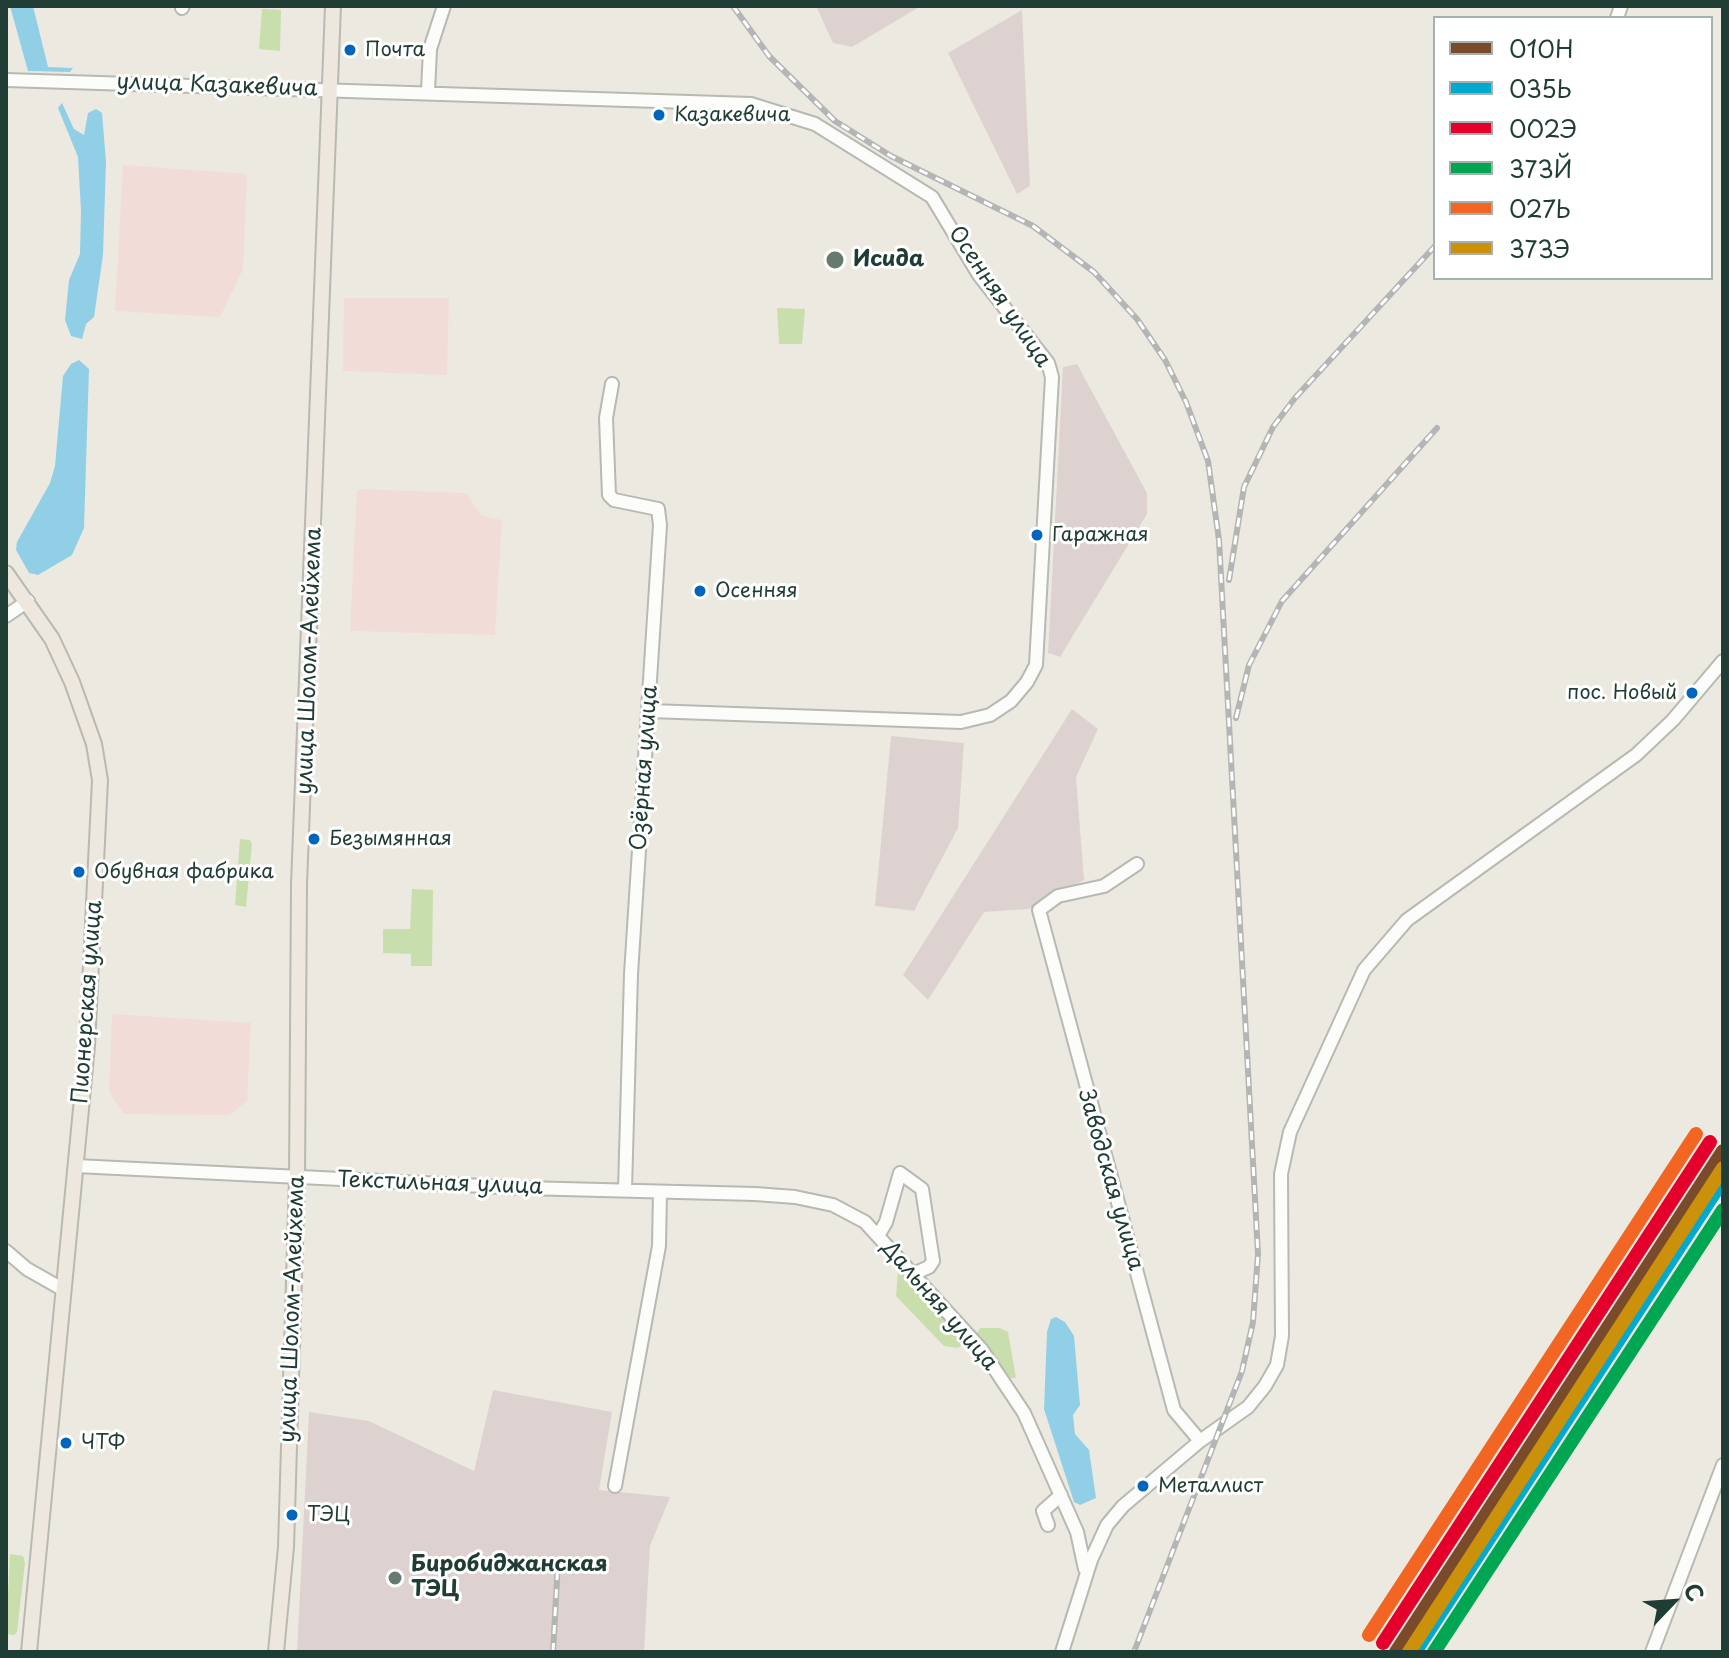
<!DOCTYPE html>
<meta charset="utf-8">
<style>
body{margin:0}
#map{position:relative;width:1729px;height:1658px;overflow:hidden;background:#eceae0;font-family:"Playpen Sans",sans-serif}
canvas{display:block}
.frame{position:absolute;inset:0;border:8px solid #1f3d34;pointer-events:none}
.legend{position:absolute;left:1433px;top:16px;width:280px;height:264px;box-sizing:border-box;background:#fff;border:2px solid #a5b1ae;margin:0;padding:10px 14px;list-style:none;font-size:24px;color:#1f3d34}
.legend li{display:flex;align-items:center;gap:16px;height:40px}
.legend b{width:40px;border:2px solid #a5b1ae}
.north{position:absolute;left:1633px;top:1562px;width:80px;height:80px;-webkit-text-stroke:6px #fff;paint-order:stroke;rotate:65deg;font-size:22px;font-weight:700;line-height:32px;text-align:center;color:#1f3d34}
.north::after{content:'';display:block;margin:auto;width:28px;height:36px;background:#1f3d34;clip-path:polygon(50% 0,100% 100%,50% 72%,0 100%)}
</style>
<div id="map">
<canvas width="1729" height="1658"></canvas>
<div class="frame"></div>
<ul class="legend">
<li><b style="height:10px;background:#7a4b2a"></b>010Н</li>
<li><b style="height:10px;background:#00a9ce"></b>035Ь</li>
<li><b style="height:10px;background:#e4002b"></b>002Э</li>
<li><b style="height:10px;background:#00a651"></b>373Й</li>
<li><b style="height:10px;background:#f26522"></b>027Ь</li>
<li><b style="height:10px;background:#cc910a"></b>373Э</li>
</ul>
<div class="north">С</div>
</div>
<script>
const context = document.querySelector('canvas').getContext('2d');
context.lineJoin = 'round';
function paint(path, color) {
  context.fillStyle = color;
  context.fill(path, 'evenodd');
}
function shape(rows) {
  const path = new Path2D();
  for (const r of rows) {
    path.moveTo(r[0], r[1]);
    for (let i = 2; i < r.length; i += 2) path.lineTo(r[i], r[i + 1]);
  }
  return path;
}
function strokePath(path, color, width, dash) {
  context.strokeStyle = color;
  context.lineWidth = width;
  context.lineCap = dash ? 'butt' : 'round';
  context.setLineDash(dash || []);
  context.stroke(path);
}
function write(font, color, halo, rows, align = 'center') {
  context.font = font + ' "Playpen Sans",sans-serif';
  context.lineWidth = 6;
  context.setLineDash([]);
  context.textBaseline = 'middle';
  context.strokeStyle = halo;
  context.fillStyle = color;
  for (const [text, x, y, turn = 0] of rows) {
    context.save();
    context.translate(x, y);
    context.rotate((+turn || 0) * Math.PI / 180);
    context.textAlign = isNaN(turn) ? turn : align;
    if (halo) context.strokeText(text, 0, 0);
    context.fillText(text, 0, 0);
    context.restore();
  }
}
const built = shape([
 [123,165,247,174,243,269,220,317,115,311],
 [344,298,449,298,447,375,343,371],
 [357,489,466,493,482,516,502,520,495,635,350,631],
 [112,1014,251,1023,247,1101,229,1115,124,1114,109,1092]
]);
const industrial = shape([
 [816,6,921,6,852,47,833,43],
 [1022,10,1030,186,1017,194,948,53],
 [1077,364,1147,493,1147,514,1060,657,1048,653,1063,367],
 [1072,709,1098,729,1076,777,1084,880,1028,909,984,912,928,1000,903,975],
 [891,736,964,743,958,828,914,911,875,906],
 [493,1390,612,1412,599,1490,670,1497,650,1546,644,1652,297,1652,309,1412,369,1421,474,1471]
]);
const green = shape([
 [262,9,281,10,280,51,259,49],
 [777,308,805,309,802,344,779,344],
 [240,839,250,840,252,844,246,907,235,905],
 [412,889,433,890,432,966,411,966,411,954,383,953,383,929,410,929],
 [898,1272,903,1273,967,1340,958,1348,944,1346,896,1296],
 [980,1328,1000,1328,1008,1332,1016,1378,1010,1378,976,1334],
 [10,1554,23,1556,25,1563,17,1632,14,1635,6,1634]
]);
const water = shape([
 [10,6,33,6,48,67,73,68,70,72,28,71],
 [62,103,74,129,84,135,88,113,96,109,102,113,106,162,103,255,94,317,86,324,82,339,71,336,65,320,69,280,80,254,81,211,78,157,58,108],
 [79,360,89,369,84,528,72,555,38,575,29,573,16,550,17,542,50,483,55,466,63,376,71,364],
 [1056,1317,1065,1322,1074,1336,1080,1405,1073,1415,1075,1434,1089,1450,1096,1498,1080,1505,1074,1502,1044,1409,1047,1332,1051,1319]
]);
const minor = shape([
 [182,8,183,6],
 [1617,18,1621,6],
 [6,80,751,104,815,124,932,197,979,275,1048,363,1052,377,1036,665,1027,682,1011,701,990,715,961,722,650,711],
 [428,91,430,49,444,6],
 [612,384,606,418,609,495,614,500,658,509,660,525,631,974,625,1190],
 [6,616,28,601],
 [1137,864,1104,886,1058,896,1039,910,1174,1410,1200,1441],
 [76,1166,524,1188,755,1194,795,1197,833,1205,865,1222,982,1350,1024,1413,1077,1532,1085,1569],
 [878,1236,886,1222,900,1173,922,1189,933,1261,929,1267,913,1274],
 [6,1251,27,1269,64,1290],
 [615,1486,659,1246,660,1192],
 [1048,1525,1043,1511,1061,1495],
 [1062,1652,1091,1560,1107,1525,1123,1506,1200,1441,1248,1407,1265,1386,1277,1365,1282,1336,1281,1174,1290,1132,1364,970,1407,920,1636,755,1673,720,1723,661],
 [1652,1652,1723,1465]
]);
const major = shape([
 [6,573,52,639,72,682,94,744,100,780,87,1046,29,1652],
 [276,1652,286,1547,297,1178,299,884,333,6]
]);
const rail = shape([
 [733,6,769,56,835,121,891,156,1033,226,1094,272,1137,319,1165,360,1186,402,1208,461,1219,540,1258,1254,1253,1322,1242,1371,1134,1652],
 [1229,580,1244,487,1273,427,1295,398,1435,246],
 [1236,718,1249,665,1282,601,1437,428],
 [553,1652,558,1561]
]);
const rail1 = shape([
 [1396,1652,1723,1151]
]);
const rail2 = shape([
 [1415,1652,1723,1180]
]);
const rail3 = shape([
 [1383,1643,1710,1142]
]);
const rail4 = shape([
 [1434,1652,1723,1210]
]);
const rail5 = shape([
 [1369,1635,1696,1134]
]);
const rail6 = shape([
 [1409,1652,1723,1168]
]);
const markers = [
 [350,50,7,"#0065bd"],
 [659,115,7,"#0065bd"],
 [835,260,10,"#677a70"],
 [1037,535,7,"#0065bd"],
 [700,591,7,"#0065bd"],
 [1692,693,7,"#0065bd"],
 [314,839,7,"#0065bd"],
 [79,872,7,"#0065bd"],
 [66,1443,7,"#0065bd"],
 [1143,1486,7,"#0065bd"],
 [292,1515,7,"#0065bd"],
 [395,1578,8,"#677a70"]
];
const busNames = [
 ["Почта",365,50],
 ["Казакевича",674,115],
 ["Гаражная",1052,535],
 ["Осенняя",715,591],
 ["пос. Новый",1677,693,"right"],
 ["Безымянная",329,839],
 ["Обувная фабрика",94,872],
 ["ЧТФ",81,1443],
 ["Металлист",1158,1486],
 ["ТЭЦ",307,1515]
];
const streetNames = [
 ["улица Казакевича",217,86,2],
 ["Осенняя улица",999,297,56],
 ["улица Шолом-Алейхема",310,661,-88],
 ["Озёрная улица",645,768,-86],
 ["Пионерская улица",88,1002,-86],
 ["Заводская улица",1110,1180,74],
 ["Текстильная улица",440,1184,2],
 ["Дальняя улица",939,1306,49],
 ["улица Шолом-Алейхема",293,1309,-88]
];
const poiNames = [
 ["Исида",853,260],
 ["Биробиджанская",411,1565],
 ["ТЭЦ",411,1590]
];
paint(built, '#f2dcd7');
paint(industrial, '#ded2d1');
paint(green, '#c8deac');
paint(water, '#91cfe6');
strokePath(minor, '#b7b9b2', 16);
strokePath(major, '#b7b9b2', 18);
strokePath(minor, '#fcfcfa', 12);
strokePath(major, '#eee7de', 14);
strokePath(rail, '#b3b6b4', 6);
strokePath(rail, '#fff', 3, [9]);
strokePath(rail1, '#7a4b2a', 14);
strokePath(rail2, '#00a9ce', 14);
strokePath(rail3, '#e4002b', 14);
strokePath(rail4, '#00a651', 14);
strokePath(rail5, '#f26522', 14);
strokePath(rail6, '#cc910a', 14);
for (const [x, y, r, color] of markers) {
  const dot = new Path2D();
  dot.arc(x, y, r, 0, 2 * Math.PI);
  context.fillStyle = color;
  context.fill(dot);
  strokePath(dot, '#fff', 3);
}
write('20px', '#1f3d34', '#fff', busNames, 'left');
write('22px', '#1f3d34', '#fff', streetNames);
write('bold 22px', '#1f3d34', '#fff', poiNames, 'left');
</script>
